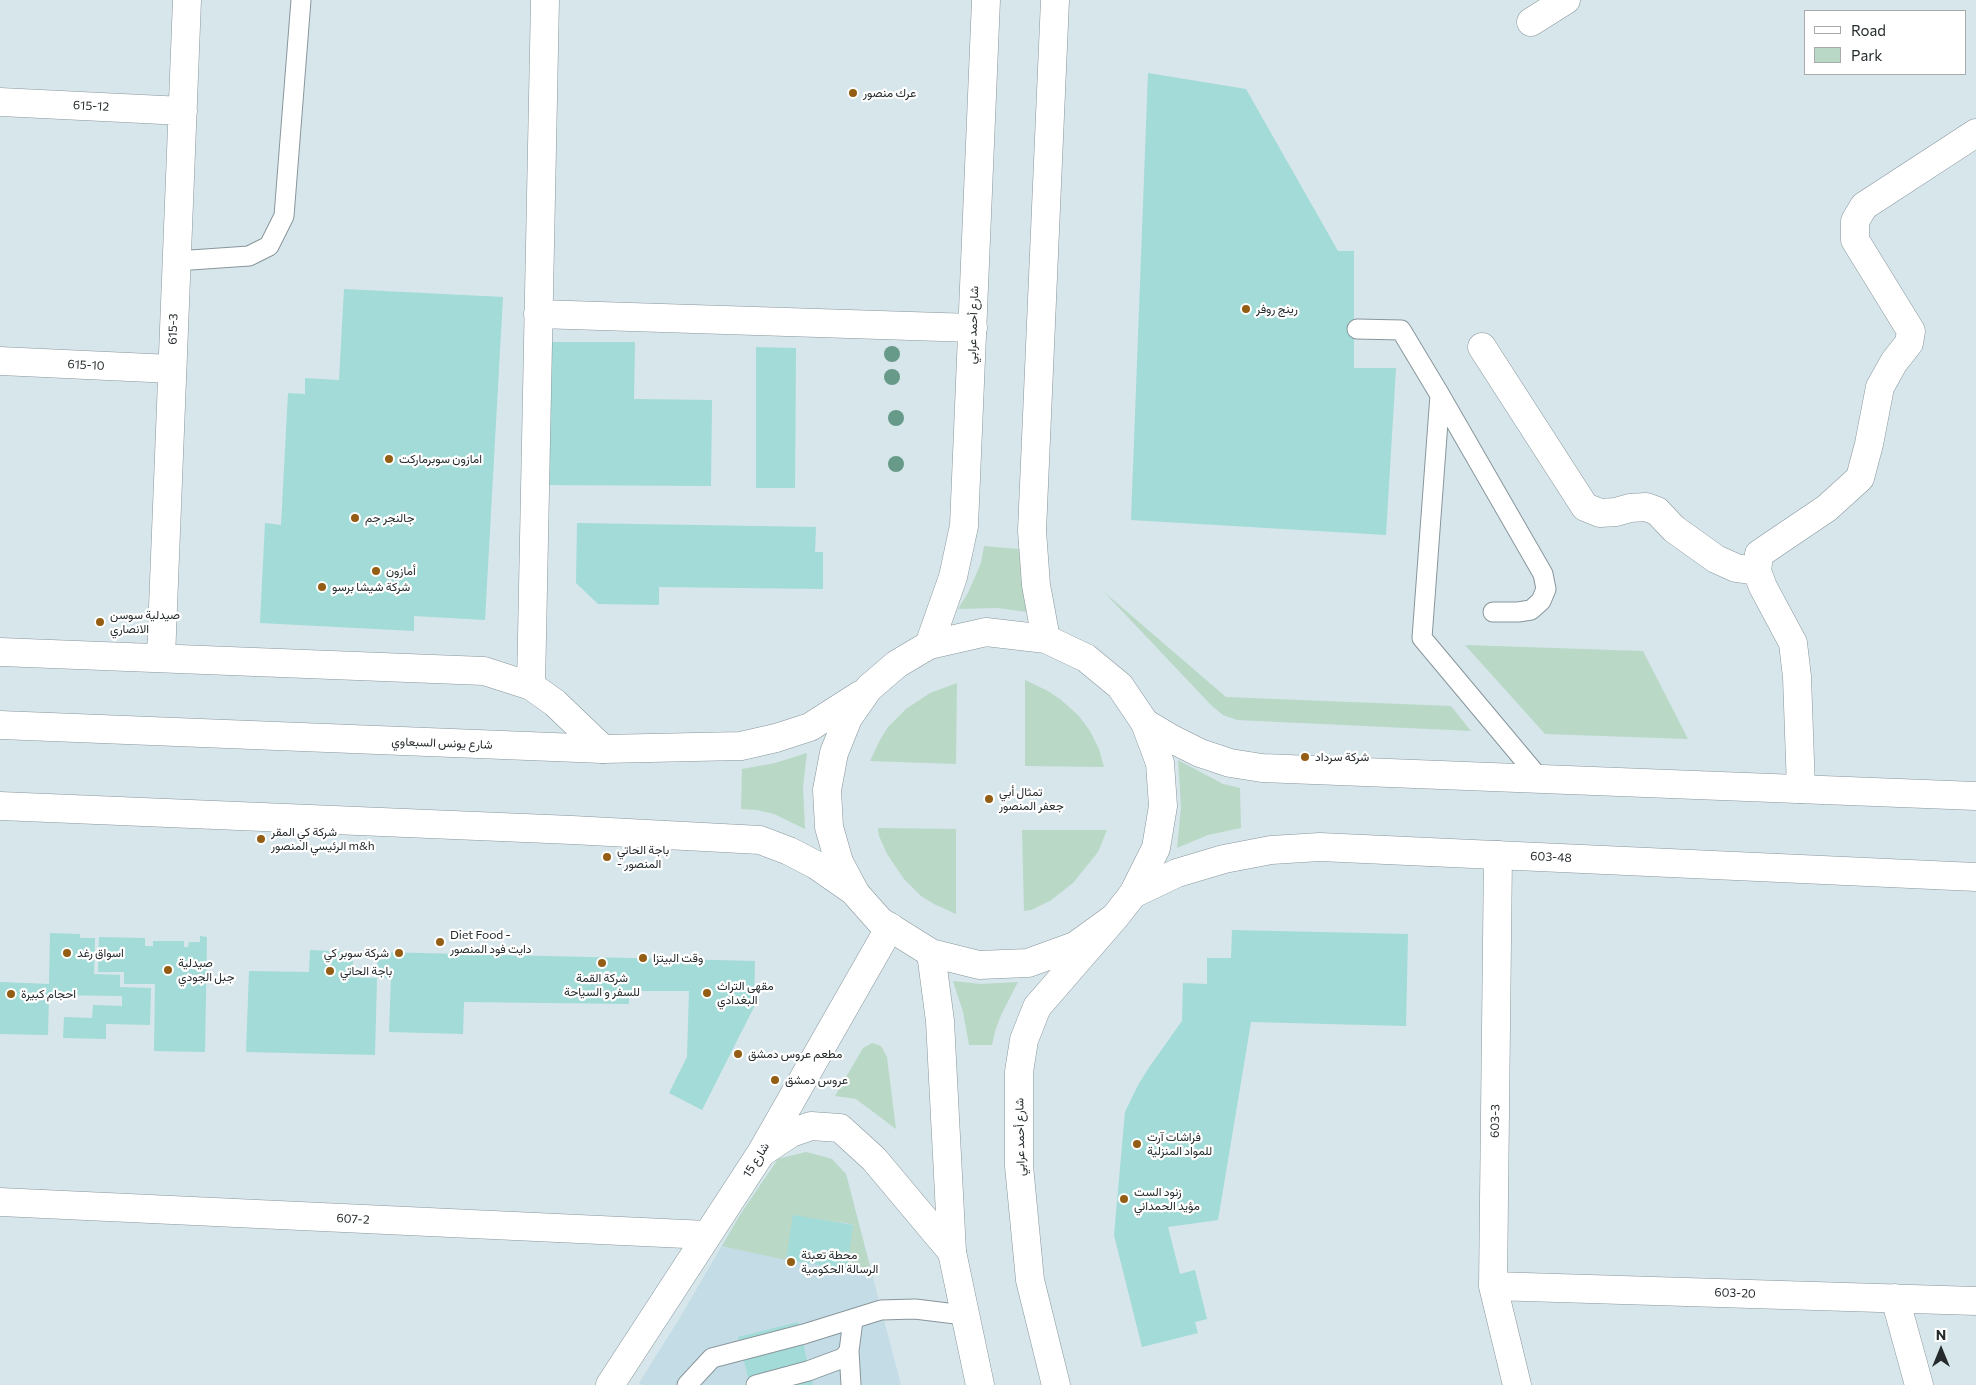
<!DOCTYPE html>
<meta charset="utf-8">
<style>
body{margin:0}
#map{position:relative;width:1976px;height:1385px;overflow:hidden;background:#d6e6eb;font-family:Commissioner,sans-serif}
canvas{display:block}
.legend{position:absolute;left:1804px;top:10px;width:162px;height:65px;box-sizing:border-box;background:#fff;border:1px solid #a8aaab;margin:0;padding:6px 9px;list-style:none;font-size:15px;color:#252b2d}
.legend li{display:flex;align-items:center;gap:10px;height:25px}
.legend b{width:25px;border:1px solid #a8aaab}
.north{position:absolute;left:1916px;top:1325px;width:50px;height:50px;-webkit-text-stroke:4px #fff;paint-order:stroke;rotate:0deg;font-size:14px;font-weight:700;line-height:20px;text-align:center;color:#252b2d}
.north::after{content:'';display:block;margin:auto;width:18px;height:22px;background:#252b2d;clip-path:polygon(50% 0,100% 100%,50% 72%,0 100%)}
</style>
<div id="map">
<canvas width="1976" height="1385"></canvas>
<ul class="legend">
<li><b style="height:6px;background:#fff"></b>Road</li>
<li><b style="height:14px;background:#b9d8c6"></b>Park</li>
</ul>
<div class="north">N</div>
</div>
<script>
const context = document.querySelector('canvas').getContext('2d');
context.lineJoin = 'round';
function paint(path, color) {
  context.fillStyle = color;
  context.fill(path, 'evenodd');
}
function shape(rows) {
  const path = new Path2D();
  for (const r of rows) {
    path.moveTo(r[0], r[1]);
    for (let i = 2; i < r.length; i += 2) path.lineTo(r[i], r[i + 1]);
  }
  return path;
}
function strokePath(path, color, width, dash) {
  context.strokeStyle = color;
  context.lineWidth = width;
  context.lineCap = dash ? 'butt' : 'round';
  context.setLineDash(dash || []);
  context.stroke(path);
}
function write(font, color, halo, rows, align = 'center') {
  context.font = font + ' Commissioner,Vazirmatn,sans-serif';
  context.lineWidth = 4.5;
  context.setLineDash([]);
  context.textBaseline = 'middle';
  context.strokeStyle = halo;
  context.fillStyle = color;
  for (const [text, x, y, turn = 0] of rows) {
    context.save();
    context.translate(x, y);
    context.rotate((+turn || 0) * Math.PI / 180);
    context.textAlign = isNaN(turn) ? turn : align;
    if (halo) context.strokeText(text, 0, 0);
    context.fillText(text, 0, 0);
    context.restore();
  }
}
const built = shape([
 [806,1152,832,1159,846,1174,901,1385,642,1385,639,1383,679,1319,740,1215,778,1159]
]);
const green = shape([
 [984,546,1019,549,1024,582,1034,613,998,608,958,609,968,593,981,563],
 [1104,592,1226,697,1451,706,1471,731,1237,720,1223,715,1212,706],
 [1465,645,1643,651,1688,739,1545,734],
 [1025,680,1048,691,1060,699,1079,716,1090,731,1099,749,1104,767,1025,766],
 [957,683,956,764,870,761,880,740,888,727,906,709,930,693],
 [807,753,803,786,805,829,774,814,757,810,741,809,742,769,775,763],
 [1178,760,1223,784,1240,788,1241,828,1208,835,1177,848,1181,807],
 [878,828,956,829,956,914,934,904,921,896,904,879,887,854,879,836],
 [1022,830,1107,830,1098,852,1073,883,1050,901,1031,910,1024,911],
 [953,981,981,984,1018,982,1002,1013,996,1028,992,1045,969,1045,963,1012],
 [872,1043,881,1046,887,1057,896,1129,856,1099,835,1096,863,1048],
 [806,1152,832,1159,846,1174,873,1278,847,1269,853,1224,793,1216,786,1260,722,1246,740,1215,778,1159]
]);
const building = shape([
 [1148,73,1246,89,1338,251,1354,251,1354,368,1396,368,1386,535,1131,520],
 [344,289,503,297,485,620,414,616,414,631,260,623,265,523,281,525,288,393,305,394,305,378,339,380],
 [548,342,635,342,634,399,712,400,711,486,547,485],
 [756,347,796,348,795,488,756,488],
 [577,523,816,527,815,552,823,552,823,589,659,587,659,605,598,604,576,583],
 [1232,930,1408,934,1406,1026,1251,1022,1218,1220,1168,1227,1180,1274,1195,1270,1207,1319,1195,1322,1198,1333,1142,1347,1114,1235,1125,1112,1138,1085,1150,1066,1182,1021,1183,983,1207,984,1207,958,1231,958],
 [50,933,80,934,80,938,95,938,94,974,120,975,120,987,151,988,150,1025,106,1024,106,1039,63,1038,64,1017,92,1018,93,1005,122,1006,122,996,49,995,48,1035,0,1034,0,982,49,984],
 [200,936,207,937,205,1052,154,1051,155,984,124,984,124,972,98,972,99,937,145,938,145,946,153,946,153,941,184,941,184,947,188,947,189,942,200,942],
 [310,950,353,952,353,977,377,978,378,952,755,961,754,1007,702,1110,669,1093,687,1057,689,991,629,991,629,1004,464,1002,463,1034,389,1032,391,978,377,978,375,1055,246,1052,249,971,309,972],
 [793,1215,853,1225,847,1269,786,1260],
 [798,1322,813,1385,750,1385,738,1337]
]);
const service = shape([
 [176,261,249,256,269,246,284,216,301,0],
 [1357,329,1401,330,1440,395,1422,638,1540,779],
 [1440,395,1543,574,1546,589,1541,601,1531,610,1518,612,1493,612],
 [687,1385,712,1358,804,1334,881,1310,915,1309,964,1315],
 [756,1385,808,1371,843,1358,849,1351],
 [851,1385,849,1351,853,1320]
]);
const minor = shape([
 [1531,22,1566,0],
 [0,102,183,111],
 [538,314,973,328],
 [1482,347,1585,507,1600,513,1616,512,1630,508,1646,507,1657,511,1674,529,1716,559,1736,568,1757,571,1763,587,1793,643,1797,677,1801,789],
 [0,361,172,369],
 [1757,571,1759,554,1827,508,1860,478,1869,444,1880,387,1894,362,1909,343,1911,331,1855,240,1855,221,1864,206,1976,133],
 [0,652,484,671,531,686,555,703,603,749],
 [161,658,187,0],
 [531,686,545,0],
 [1498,855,1493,1286,1517,1385],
 [0,1202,707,1235],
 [1493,1286,1976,1301],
 [1895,1298,1919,1385]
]);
const tertiary = shape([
 [1145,723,1172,739,1200,753,1230,763,1262,768,1976,796],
 [1133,894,1177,873,1224,859,1271,850,1320,847,1976,877],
 [764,1151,791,1133,811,1126,840,1128,874,1159,952,1252],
 [610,1385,761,1153,890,927]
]);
const secondary = shape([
 [1046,639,1036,585,1032,531,1055,0],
 [929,645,953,577,964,526,986,0],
 [0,725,603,749,741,746,776,738,810,727,860,695],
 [0,806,572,830,760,840,789,851,816,865,852,890],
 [931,953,940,1021,952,1252,980,1385],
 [1056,1385,1030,1280,1019,1166,1019,1072,1024,1040,1037,1007,1115,917,1133,894,1156,848,1163,806,1160,763,1145,723,1120,686,1086,658,1046,639,986,632,929,645,897,664,869,688,848,718,834,753,827,790,829,827,839,862,856,894,880,921,931,953,979,965,1028,963,1075,946,1115,917]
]);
const trees = [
 [892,354],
 [892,377],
 [896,418],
 [896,464]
];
const markers = [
 [853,93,5,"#935d13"],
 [1246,309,5,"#935d13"],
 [389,459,5,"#935d13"],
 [355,518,5,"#935d13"],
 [376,571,5,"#935d13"],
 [322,587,5,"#935d13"],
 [100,622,5,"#935d13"],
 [1305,757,5,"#935d13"],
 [989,799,5,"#935d13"],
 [261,839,5,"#935d13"],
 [607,857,5,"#935d13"],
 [440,942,5,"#935d13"],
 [67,953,5,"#935d13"],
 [399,953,5,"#935d13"],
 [643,958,5,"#935d13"],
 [602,963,5,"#935d13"],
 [168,970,5,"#935d13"],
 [330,971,5,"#935d13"],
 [707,993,5,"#935d13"],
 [11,994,5,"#935d13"],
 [738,1054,5,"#935d13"],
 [775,1080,5,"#935d13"],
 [1137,1144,5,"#935d13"],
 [1124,1199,5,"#935d13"],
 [791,1262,5,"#935d13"]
];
const poiNames = [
 ["عرك منصور",863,93],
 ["رينج روفر",1256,309],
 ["امازون سوبرماركت",399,459],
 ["جالنجر جم",365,518],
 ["أمازون",386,571],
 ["شركة شيشا برسو",332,587],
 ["صيدلية سوسن",110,615],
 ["الانصاري",110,629],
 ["شركة سرداد",1315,757],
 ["تمثال أبي",999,792],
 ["جعفر المنصور",999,806],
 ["شركة كي المقر",271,832],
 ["الرئيسي المنصور m&h",271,846],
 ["باجة الحاتي",617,850],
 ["- المنصور",617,864],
 ["Diet Food -",450,935],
 ["دايت فود المنصور",450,949],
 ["اسواق رغد",77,953],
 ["شركة سوبر كي",389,953,"right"],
 ["وقت البيتزا",653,958],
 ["صيدلية",178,963],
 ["جبل الجودي",178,977],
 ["باجة الحاتي",340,971],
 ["شركة القمة",602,978,"center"],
 ["للسفر و السياحة",602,992,"center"],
 ["مقهى التراث",717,986],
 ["البغدادي",717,1000],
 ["احجام كبيرة",21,994],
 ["مطعم عروس دمشق",748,1054],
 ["عروس دمشق",785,1080],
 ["فراشات آرت",1147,1137],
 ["للمواد المنزلية",1147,1151],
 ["زنود الست",1134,1192],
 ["مؤيد الحمداني",1134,1206],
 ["محطة تعبئة",801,1255],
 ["الرسالة الحكومية",801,1269]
];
const streetNames = [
 ["615-12",91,106,3],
 ["شارع أحمد عرابي",973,325,-88],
 ["615-3",173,329,-88],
 ["615-10",86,365,3],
 ["شارع يونس السبعاوي",442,743,2],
 ["603-48",1551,857,3],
 ["603-3",1495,1121,-89],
 ["شارع أحمد عرابي",1020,1137,-91],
 ["شارع 15",756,1160,-58],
 ["607-2",353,1219,3],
 ["603-20",1735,1293,2]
];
paint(built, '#c4dce5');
paint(green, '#b9d8c6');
paint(building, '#a2dbd7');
strokePath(service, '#88969c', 21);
strokePath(minor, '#88969c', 29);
strokePath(tertiary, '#88969c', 29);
strokePath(secondary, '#88969c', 29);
strokePath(service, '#fff', 19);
strokePath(minor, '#fff', 28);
strokePath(tertiary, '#fff', 28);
strokePath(secondary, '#fff', 28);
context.fillStyle = '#689a8a';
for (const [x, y] of trees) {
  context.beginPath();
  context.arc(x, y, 8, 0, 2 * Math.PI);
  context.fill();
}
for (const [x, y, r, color] of markers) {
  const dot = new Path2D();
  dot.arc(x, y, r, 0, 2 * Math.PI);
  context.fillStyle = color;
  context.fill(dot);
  strokePath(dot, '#fff', 2);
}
write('12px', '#252b2d', '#fff', poiNames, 'left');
write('12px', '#252b2d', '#fff', streetNames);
</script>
